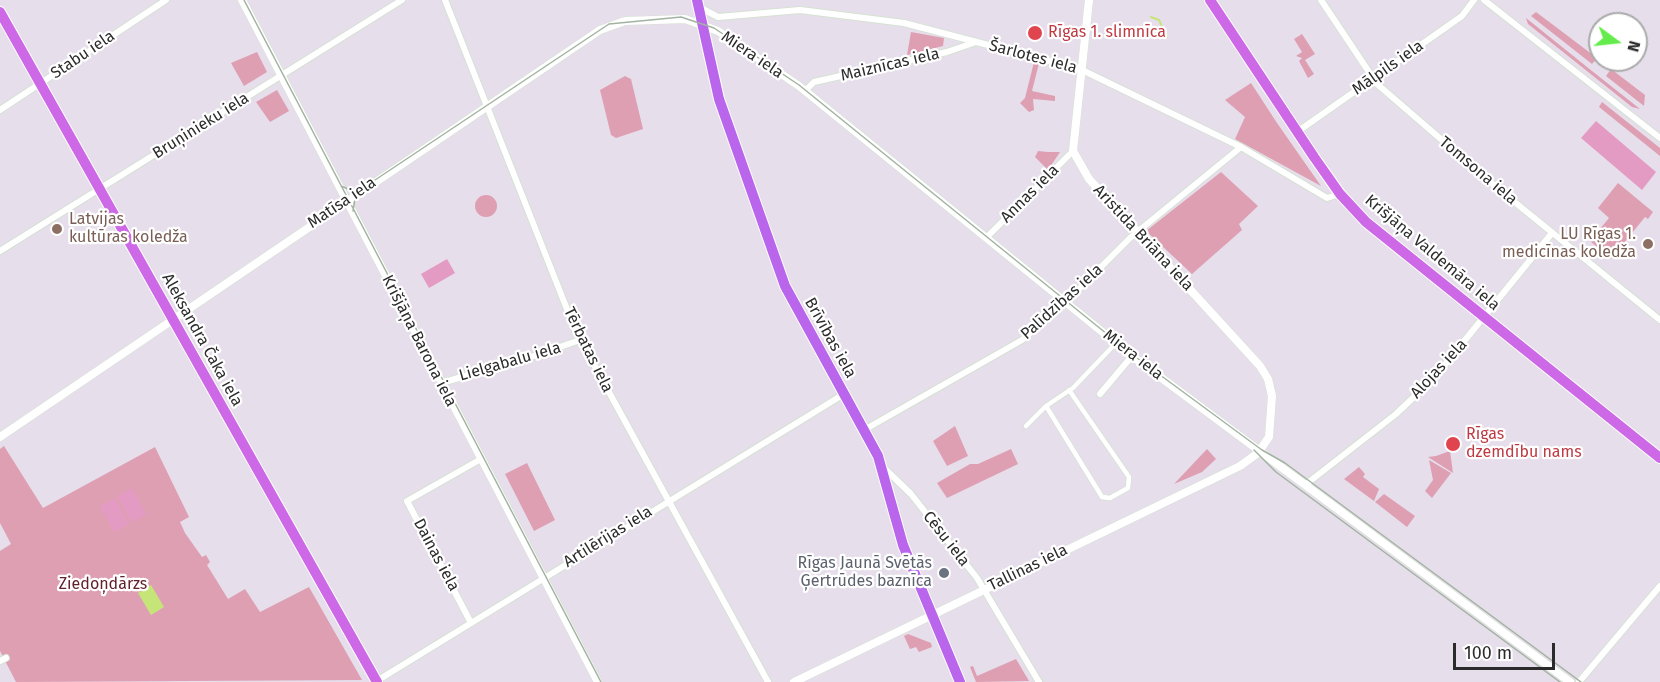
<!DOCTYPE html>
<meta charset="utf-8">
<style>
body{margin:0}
#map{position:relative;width:1660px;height:682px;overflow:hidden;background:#e6deeb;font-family:"Fira Sans",sans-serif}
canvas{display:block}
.north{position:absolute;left:1588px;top:12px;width:60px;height:60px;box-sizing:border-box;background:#fff;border:2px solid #aaa;border-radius:50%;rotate:105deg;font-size:16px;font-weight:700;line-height:24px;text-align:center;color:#2b2b2b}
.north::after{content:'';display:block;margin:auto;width:21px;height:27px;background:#63ec4b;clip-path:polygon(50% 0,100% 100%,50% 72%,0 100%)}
.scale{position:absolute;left:1453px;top:643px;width:102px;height:27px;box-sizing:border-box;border:3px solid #2b2b2b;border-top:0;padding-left:8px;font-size:18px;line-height:21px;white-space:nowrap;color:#2b2b2b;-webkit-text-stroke:4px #fff;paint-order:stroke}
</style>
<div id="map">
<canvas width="1660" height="682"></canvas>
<div class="north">N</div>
<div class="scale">100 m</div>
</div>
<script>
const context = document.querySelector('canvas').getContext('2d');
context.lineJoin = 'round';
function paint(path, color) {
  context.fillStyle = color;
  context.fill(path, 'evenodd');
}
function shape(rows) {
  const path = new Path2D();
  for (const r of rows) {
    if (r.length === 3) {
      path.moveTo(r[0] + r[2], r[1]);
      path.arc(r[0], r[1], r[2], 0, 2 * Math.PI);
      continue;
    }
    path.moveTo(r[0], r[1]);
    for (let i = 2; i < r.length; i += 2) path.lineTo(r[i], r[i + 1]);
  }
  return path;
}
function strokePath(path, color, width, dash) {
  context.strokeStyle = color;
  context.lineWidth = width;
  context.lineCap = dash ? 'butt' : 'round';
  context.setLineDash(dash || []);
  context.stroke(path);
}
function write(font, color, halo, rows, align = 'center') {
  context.font = font + ' "Fira Sans",sans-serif';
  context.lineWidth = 4.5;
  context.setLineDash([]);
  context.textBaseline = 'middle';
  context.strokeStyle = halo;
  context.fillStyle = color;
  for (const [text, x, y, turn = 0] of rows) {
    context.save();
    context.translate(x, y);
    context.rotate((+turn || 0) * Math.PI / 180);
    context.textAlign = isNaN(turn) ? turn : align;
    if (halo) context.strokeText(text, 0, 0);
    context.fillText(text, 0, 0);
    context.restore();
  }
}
const green = shape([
 [1536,12,1597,58,1592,64,1531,16],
 [1526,18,1592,71,1640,109,1632,107,1528,24],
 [911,32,944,38,943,46,907,55],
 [1302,34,1315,54,1305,60,1314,74,1308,78,1299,61,1302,58,1296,56,1302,52,1294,39],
 [257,52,267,72,244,86,231,63],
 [1034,62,1039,63,1032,91,1055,96,1055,101,1033,99,1034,110,1029,112,1020,103,1025,98],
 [1611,69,1645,95,1644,106,1606,76],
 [625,76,631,79,643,129,616,138,611,135,600,90],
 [1251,83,1277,123,1321,186,1235,139,1245,117,1225,100],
 [277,90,289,111,270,122,256,102],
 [1602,102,1660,148,1660,156,1599,107],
 [1038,151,1048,152,1060,152,1048,170,1035,157],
 [1221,172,1258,206,1239,224,1242,230,1192,274,1146,231],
 [1618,183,1653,212,1648,219,1645,217,1611,259,1590,241,1609,218,1598,208],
 [486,206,11],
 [955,426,968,456,947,466,933,441],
 [4,446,43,508,155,447,189,517,180,522,185,533,202,557,206,555,210,562,207,565,228,599,245,589,260,612,309,587,362,680,16,682,0,651,0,551,11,544,0,523,0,449],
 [1011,449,1018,464,947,498,937,483,970,464,978,464],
 [1207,449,1216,459,1202,472,1174,484],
 [1450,451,1453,473,1428,457,1436,456],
 [1429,460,1451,473,1432,498,1425,491,1433,480],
 [527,463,555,520,534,531,505,474],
 [1359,467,1365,474,1363,477,1379,489,1374,501,1344,479],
 [1384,494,1415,516,1407,527,1375,502],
 [908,634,931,643,932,647,919,652,916,647,910,649,904,636],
 [1016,659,1029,681,976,682,970,667,973,666,977,676]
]);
const pitch = shape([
 [1596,121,1656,172,1642,190,1581,138],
 [447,259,455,273,429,288,421,274],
 [132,488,146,514,132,523,117,496],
 [115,498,129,524,114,532,100,506]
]);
const water = shape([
 [151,585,164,607,151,615,138,593]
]);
const stream = shape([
 [1151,17,1159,20,1167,37]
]);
const pedestrian = shape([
 [1069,390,1129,477,1128,488,1110,498,1102,497,1046,406,1073,388,1116,343],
 [1026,426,1046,406]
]);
const minor = shape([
 [445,0,576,332,768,682],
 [1321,0,1377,84,1501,191,1660,320],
 [1484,0,1660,138],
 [699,7,718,17,800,10,904,23,1080,69,1241,147,1327,198,1340,194],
 [805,91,814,82,947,52,976,42],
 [0,110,166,0],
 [1297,132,1462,16,1474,0],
 [987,237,1073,151],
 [0,251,402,0],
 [441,383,525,359,580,340],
 [1100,394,1132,356],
 [864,430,1022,340,1060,308,1130,238,1241,147],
 [882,466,911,494,977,578,1039,682],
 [1305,485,1396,414,1435,377,1552,233],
 [470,621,407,501,481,459],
 [0,661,6,658],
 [375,682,844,394],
 [1579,682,1660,586]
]);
const tertiary = shape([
 [242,0,598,682],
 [0,437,600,30,625,21,685,19,718,31,799,86,1132,356,1570,682],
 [794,682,1240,466,1258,453,1269,437,1272,396,1268,379,1260,366,1089,179,1073,151,1089,0]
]);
const primary = shape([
 [1210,0,1314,157,1340,194,1366,222,1660,458],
 [0,12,377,682]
]);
const trunk = shape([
 [697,0,719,99,785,286,878,456,903,545,960,682]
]);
const tram = shape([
 [244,0,601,682],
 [341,186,353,191,363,188,609,24,681,17,714,28,799,85,1133,355,1262,450,1285,463,1581,682],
 [353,211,355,199,367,189],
 [1254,450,1276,472,1560,682]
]);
const markers = [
 [1035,33,8,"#e0444e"],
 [57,229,6,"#8d6e63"],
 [1648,244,6,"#8d6e63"],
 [1453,444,8,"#e0444e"],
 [944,573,6,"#6b7280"]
];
const healthNames = [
 ["Rīgas 1. slimnīca",1048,33],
 ["Rīgas",1466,435],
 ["dzemdību nams",1466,453]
];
const streetNames = [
 ["Stabu iela",83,55,-34],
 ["Miera iela",752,55,34],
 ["Šarlotes iela",1033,57,15],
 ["Maiznīcas iela",890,65,-13],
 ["Mālpils iela",1388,68,-35],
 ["Bruņinieku iela",201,126,-32],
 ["Tomsona iela",1478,171,40],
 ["Annas iela",1030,194,-45],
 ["Matīsa iela",342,203,-34],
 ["Aristida Briāna iela",1143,238,47],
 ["Krišjāņa Valdemāra iela",1432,253,40],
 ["Palīdzības iela",1062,302,-42],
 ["Brīvības iela",830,338,61],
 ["Aleksandra Čaka iela",202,340,61],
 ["Krišjāņa Barona iela",419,341,63],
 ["Tērbatas iela",588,350,64],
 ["Miera iela",1133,355,38],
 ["Lielgabalu iela",510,362,-16],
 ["Alojas iela",1439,369,-47],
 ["Artilērijas iela",608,537,-32],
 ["Cēsu iela",946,539,52],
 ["Dainas iela",436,555,62],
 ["Tallinas iela",1028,568,-26]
];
const educationNames = [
 ["Latvijas",69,220],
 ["kultūras koledža",69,238],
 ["LU Rīgas 1.",1636,235,"right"],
 ["medicīnas koledža",1636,253,"right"]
];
const worshipNames = [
 ["Rīgas Jaunā Svētās",932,564],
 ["Ģertrūdes baznīca",932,582]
];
const parkNames = [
 ["Ziedoņdārzs",103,585]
];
paint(green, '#de9fb2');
paint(pitch, '#e49bc3');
paint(water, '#c5e579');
strokePath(stream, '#c5e579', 2);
strokePath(pedestrian, '#d5e2d3', 6);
strokePath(minor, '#d5e2d3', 8);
strokePath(tertiary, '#d5e2d3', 9);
strokePath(primary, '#fff', 12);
strokePath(trunk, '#fff', 12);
strokePath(pedestrian, '#fff', 4.5);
strokePath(minor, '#fff', 6);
strokePath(tertiary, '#fff', 8);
strokePath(primary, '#cd69e6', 10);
strokePath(trunk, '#b966ec', 10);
strokePath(tram, '#a3b3a1', 1.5);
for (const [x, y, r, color] of markers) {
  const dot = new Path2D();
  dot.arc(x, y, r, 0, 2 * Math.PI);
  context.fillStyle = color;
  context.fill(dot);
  strokePath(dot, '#fff', 2);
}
write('16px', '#be3a42', '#fff', healthNames, 'left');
write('16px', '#2b2b2b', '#fff', streetNames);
write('16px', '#785e54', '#fff', educationNames, 'left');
write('16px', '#5b616d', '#fff', worshipNames, 'right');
write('16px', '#62202b', '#fff', parkNames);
</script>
